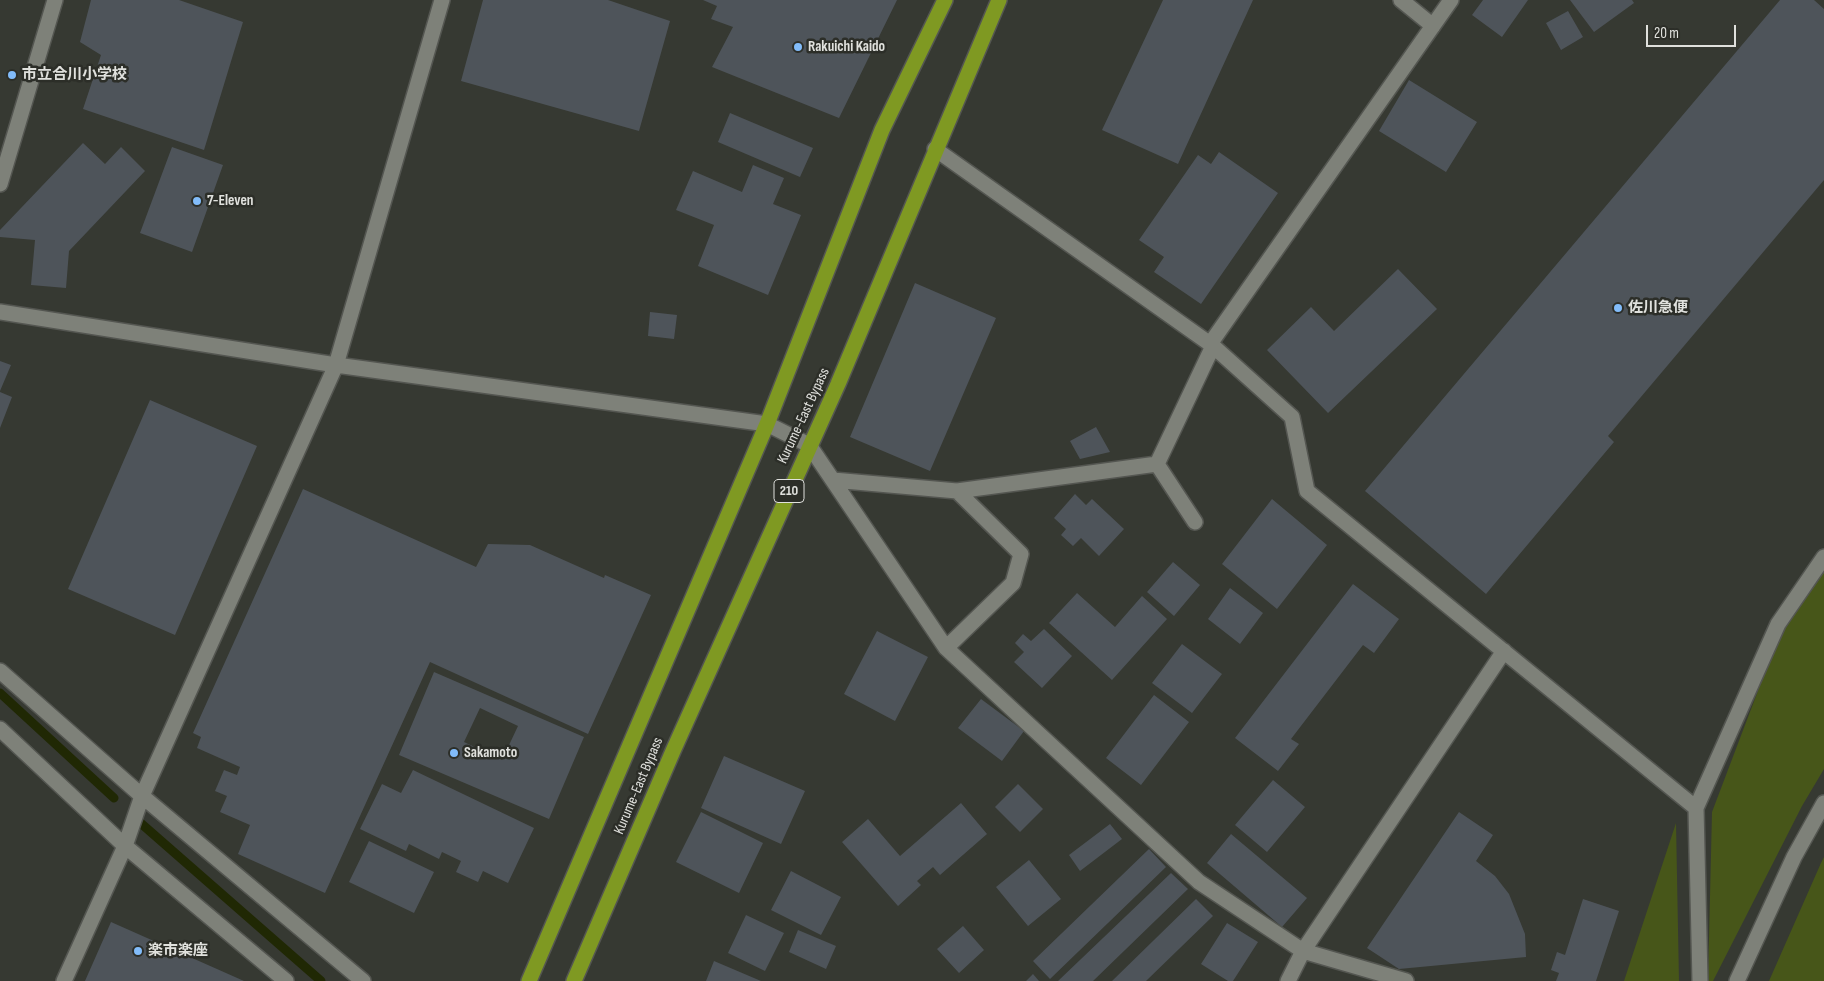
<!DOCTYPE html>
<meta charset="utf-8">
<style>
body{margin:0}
#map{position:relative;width:1824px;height:981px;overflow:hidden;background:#363932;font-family:"Sofia Sans Condensed",sans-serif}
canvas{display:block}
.scale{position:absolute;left:1646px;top:25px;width:90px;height:22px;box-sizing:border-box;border:2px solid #e0e1dd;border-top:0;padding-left:6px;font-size:15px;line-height:18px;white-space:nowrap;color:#e0e1dd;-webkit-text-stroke:4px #2c2e28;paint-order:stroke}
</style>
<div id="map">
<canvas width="1824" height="981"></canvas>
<div class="scale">20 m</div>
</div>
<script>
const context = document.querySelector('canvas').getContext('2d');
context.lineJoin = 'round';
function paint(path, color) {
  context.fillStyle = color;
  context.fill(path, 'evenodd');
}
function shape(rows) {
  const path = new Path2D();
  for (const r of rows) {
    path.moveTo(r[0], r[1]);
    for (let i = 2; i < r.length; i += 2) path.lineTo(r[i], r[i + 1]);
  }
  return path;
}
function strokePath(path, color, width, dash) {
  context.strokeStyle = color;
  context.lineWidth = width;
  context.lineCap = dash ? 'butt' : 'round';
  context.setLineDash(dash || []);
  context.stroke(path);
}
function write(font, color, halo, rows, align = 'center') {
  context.font = font + ' "Sofia Sans Condensed","Noto Sans JP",sans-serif';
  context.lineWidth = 5;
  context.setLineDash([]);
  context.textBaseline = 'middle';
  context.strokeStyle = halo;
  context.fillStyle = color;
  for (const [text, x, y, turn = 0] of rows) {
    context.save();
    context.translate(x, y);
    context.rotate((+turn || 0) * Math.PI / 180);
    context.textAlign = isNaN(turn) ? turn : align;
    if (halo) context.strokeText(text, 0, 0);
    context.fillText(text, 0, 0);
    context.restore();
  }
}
const green = shape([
 [1824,572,1824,769,1802,806,1713,981,1708,981,1712,812,1778,638],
 [1676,823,1679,981,1624,981],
 [1824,857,1824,981,1769,981,1821,863]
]);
const stream = shape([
 [0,693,114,798],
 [136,819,321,981]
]);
const building = shape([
 [91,0,179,0,243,22,204,150,83,109,101,55,80,42],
 [483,0,608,0,670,21,639,131,461,81],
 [703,0,897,0,839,118,712,67,733,27,711,19,717,6],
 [1163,0,1253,0,1178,164,1102,130],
 [1483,0,1528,0,1502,37,1472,15],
 [1570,0,1632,0,1634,3,1594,32],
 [1780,0,1814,0,1824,9,1824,180,1608,436,1614,442,1486,594,1365,491],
 [1568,11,1583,37,1561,50,1546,23],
 [1409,80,1477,122,1446,172,1379,131],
 [730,113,813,148,800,177,718,142],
 [83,143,105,164,121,147,145,171,69,251,66,288,31,285,35,240,0,237,0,230],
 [172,147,223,165,192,252,140,233],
 [1219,152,1278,193,1201,304,1154,272,1164,257,1139,240,1198,155,1211,164],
 [753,165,784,178,773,204,801,215,768,295,698,266,714,225,676,210,693,171,742,192],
 [1398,269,1437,309,1328,413,1267,350,1311,307,1334,331],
 [915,283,996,318,930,471,850,437],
 [650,312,677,315,674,339,648,336],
 [0,361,11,365,0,391],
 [0,392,12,397,0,428],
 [150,400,257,446,175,635,68,589],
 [1096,427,1110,452,1080,459,1070,441],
 [303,489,476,567,488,544,530,545,604,578,605,575,651,595,588,734,430,662,325,893,238,854,250,825,220,812,227,796,215,791,224,770,237,775,240,767,197,748,201,737,193,733],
 [1075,494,1086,505,1092,499,1124,529,1099,556,1081,538,1073,546,1061,535,1066,529,1054,518],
 [1272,499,1327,545,1277,609,1222,564],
 [1173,562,1200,585,1174,616,1147,592],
 [1353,584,1399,619,1374,653,1363,645,1291,739,1299,744,1278,771,1235,738],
 [1230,588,1263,613,1240,644,1208,619],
 [1077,593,1115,627,1142,596,1167,619,1112,680,1049,623],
 [1044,629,1072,656,1042,688,1014,662,1024,652,1015,643,1023,634,1031,641],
 [877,631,928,657,895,721,844,694],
 [1182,644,1222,674,1192,713,1152,683],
 [434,672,584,737,549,819,399,755],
 [480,708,518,726,502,760,464,742],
 [1154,695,1189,722,1141,785,1106,758],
 [981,699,1024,731,1002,761,958,728],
 [724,756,805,791,781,844,701,808],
 [413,770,534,828,508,883,483,871,478,882,456,872,461,861,442,852,439,859,409,844,406,851,360,829,382,784,401,793],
 [1273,780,1305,807,1267,852,1235,825],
 [1018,784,1043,809,1020,832,995,807],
 [961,803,987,834,940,875,933,867,917,881,921,885,898,906,842,842,868,819,900,856],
 [701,812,763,843,739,893,676,862],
 [1459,812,1493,835,1476,861,1495,876,1509,894,1525,934,1526,957,1399,969,1367,948],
 [1110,824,1122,839,1080,871,1069,855],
 [1231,834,1307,898,1282,927,1207,863],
 [369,841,434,872,414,913,349,882],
 [1149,849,1166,867,1050,979,1033,961],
 [1029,860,1061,899,1028,926,996,887],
 [791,871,841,897,821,935,771,910],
 [1171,873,1188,889,1093,981,1058,981],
 [1196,899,1213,916,1146,981,1112,981],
 [1583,899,1619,911,1596,981,1556,981,1559,973,1551,970,1557,952,1565,955],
 [746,915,784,933,765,971,728,953],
 [111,922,244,981,85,981],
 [1227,923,1258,942,1233,981,1228,981,1201,964],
 [963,926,984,950,959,973,937,949],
 [798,930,836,946,826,969,789,952],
 [714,961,761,981,706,981],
 [1033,974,1039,981,1026,981]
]);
const minor = shape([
 [1401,0,1433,26],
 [935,149,1213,346,1292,417,1307,491,1696,808],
 [0,184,55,0],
 [0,312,336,365,767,424,809,445,946,648,1199,882,1303,951,1406,981],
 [1210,344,1451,0],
 [1157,464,1195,522],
 [833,480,957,491,1157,464,1213,346],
 [946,648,1013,583,1021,554,957,491],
 [0,671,142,796,363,981],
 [0,729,125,846,286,981],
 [64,981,125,846,142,796,336,365,442,0],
 [1288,981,1303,951,1504,651],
 [1700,981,1696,808,1778,624,1824,557],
 [1737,981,1794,857,1824,803]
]);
const highway = shape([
 [529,981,767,424,882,130,945,0],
 [574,981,673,751,838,384,999,0]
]);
const markers = [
 [798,47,5,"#82bcfa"],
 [12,75,5,"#82bcfa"],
 [197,201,5,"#82bcfa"],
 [1618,308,5,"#82bcfa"],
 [454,753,5,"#82bcfa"],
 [138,951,5,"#82bcfa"]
];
const shields = [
 [789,491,30]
];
const shieldNames = [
 ["210",789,491]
];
const poiNames = [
 ["Rakuichi Kaido",808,47],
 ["市立合川小学校",22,75],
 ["7-Eleven",207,201],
 ["佐川急便",1628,308],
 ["Sakamoto",464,753],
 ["楽市楽座",148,951]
];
const streetNames = [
 ["Kurume-East Bypass",804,416,-65],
 ["Kurume-East Bypass",639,786,-67]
];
paint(green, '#475619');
strokePath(stream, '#202804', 9);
paint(building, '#4e545a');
strokePath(minor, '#545651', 18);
strokePath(highway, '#545651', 18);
strokePath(minor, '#7e8179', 15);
strokePath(highway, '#7f9922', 15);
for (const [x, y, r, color] of markers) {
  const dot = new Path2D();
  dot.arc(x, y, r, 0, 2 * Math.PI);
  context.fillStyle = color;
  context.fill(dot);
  strokePath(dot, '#2c2e28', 2);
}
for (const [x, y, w] of shields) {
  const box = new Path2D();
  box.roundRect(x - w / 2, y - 11.5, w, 23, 4);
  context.fillStyle = '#2c2e28';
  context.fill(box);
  strokePath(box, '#e0e1dd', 1);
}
write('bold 14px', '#e0e1dd', null, shieldNames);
write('bold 15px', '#e0e1dd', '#2c2e28', poiNames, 'left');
write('15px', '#e0e1dd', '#2c2e28', streetNames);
</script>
